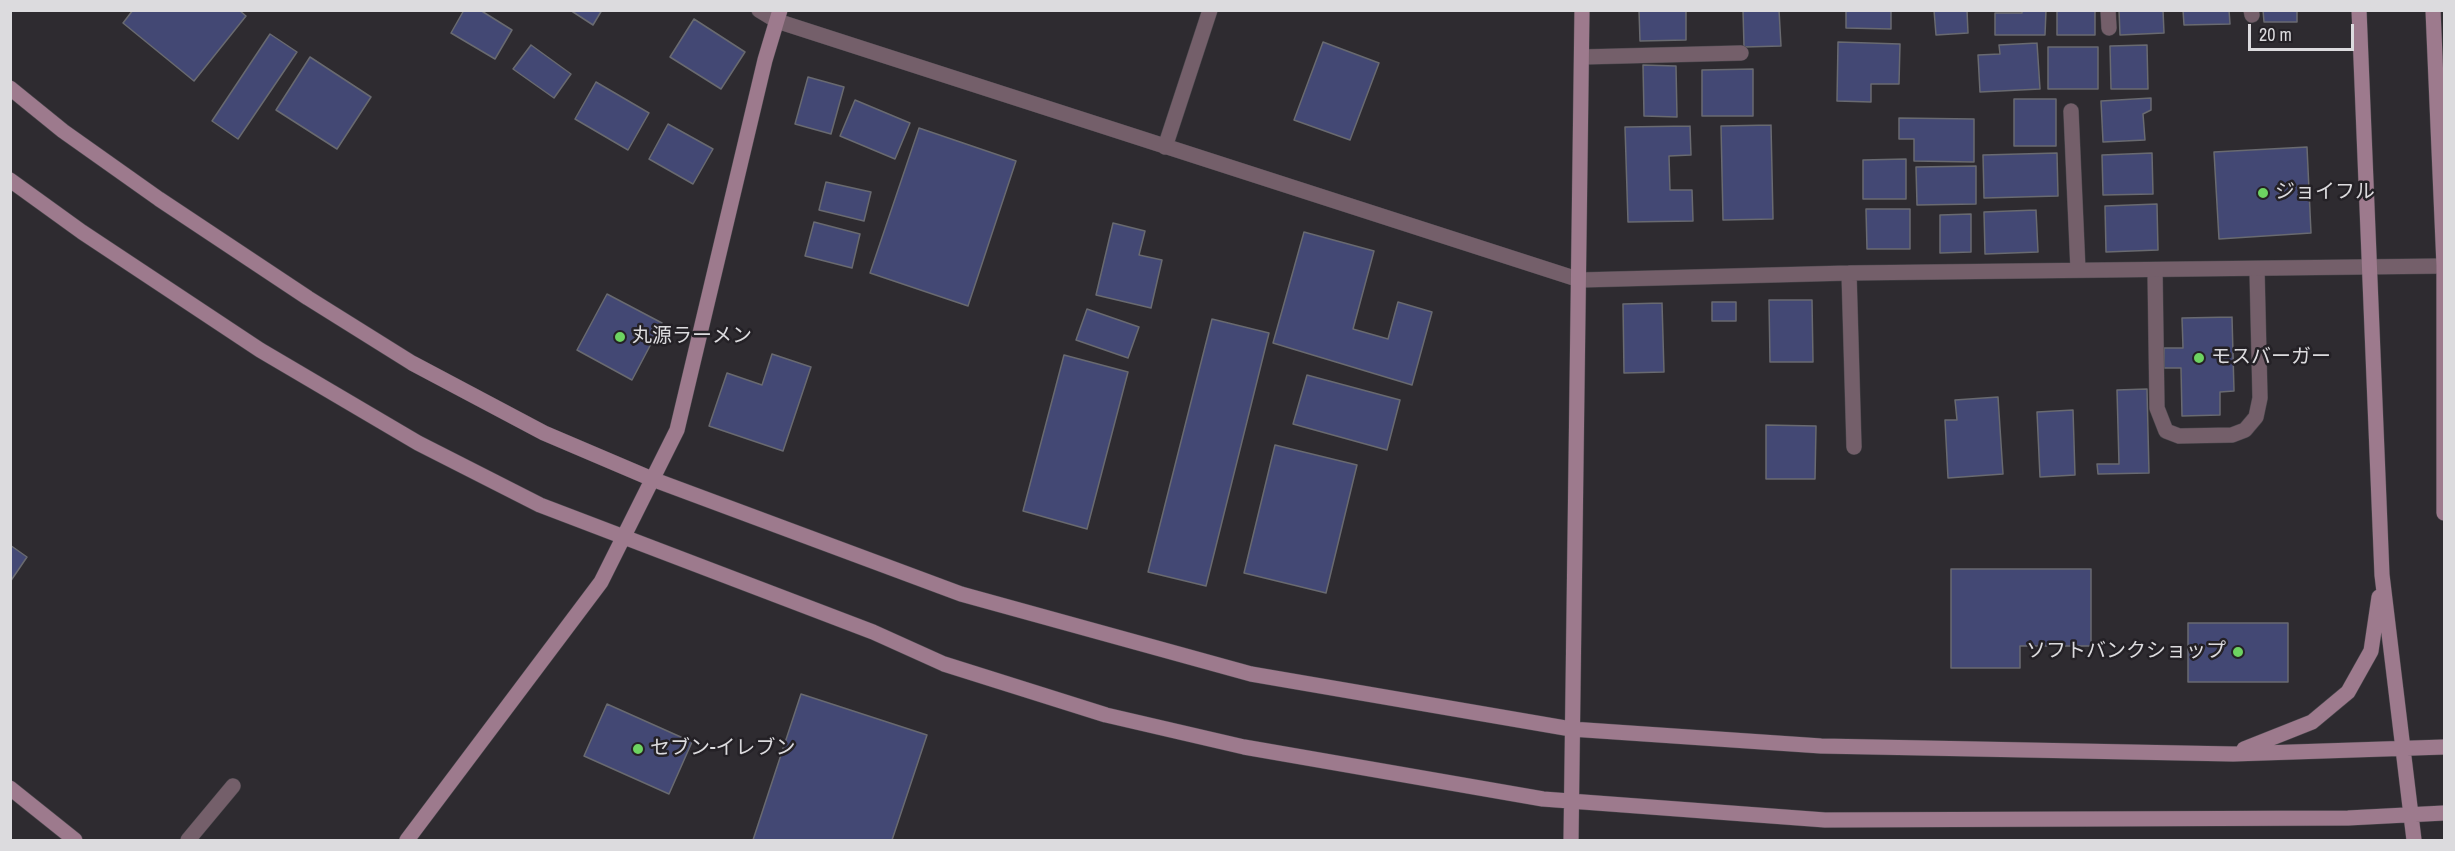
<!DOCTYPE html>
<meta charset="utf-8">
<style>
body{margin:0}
#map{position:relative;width:2455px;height:851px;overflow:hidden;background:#2e2b30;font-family:"Archivo Narrow",sans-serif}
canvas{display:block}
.frame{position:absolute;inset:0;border:12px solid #dcdbde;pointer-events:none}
.scale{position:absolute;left:2248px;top:24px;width:106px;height:27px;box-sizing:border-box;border:3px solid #dcdbde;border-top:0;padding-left:8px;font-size:18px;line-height:21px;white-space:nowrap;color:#dcdbde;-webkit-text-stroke:4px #242126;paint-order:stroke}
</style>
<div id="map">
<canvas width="2455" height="851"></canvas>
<div class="frame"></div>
<div class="scale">20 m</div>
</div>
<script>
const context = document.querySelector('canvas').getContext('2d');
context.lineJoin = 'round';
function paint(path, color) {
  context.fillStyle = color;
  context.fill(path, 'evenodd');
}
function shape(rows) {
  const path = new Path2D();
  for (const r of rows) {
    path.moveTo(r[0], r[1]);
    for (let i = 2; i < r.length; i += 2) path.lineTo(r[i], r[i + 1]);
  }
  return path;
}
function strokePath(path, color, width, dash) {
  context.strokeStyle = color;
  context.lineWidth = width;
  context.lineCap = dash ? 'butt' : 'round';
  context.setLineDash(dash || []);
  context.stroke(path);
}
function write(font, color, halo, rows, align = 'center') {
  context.font = font + ' "Archivo Narrow","Noto Sans JP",sans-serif';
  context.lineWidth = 5;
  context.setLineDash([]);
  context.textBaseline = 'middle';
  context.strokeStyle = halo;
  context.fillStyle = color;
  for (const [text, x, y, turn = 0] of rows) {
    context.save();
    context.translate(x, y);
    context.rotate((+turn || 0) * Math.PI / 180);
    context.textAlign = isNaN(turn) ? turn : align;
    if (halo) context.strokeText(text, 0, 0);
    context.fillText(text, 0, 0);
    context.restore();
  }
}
const building = shape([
 [133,10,239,10,246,16,194,81,123,23,133,10],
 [464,10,480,10,512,30,495,59,451,33,464,10],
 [570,10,602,10,593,25,570,10],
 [1639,10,1686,10,1686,40,1640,41,1639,10],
 [1743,10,1779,10,1781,46,1744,47,1743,10],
 [1846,10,1891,10,1891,29,1846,28,1846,10],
 [1934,10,1967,10,1968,33,1936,35,1934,10],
 [2022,10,2046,10,2045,35,1995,35,1995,13,2022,13,2022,10],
 [2057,10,2095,10,2095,35,2057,35,2057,10],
 [2119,10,2163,10,2164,33,2120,35,2119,10],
 [2183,10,2229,10,2230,24,2184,25,2183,10],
 [2263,10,2297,10,2297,22,2264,22,2263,10],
 [694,19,745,52,721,89,670,57,694,19],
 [270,34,297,52,238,139,212,121,270,34],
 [1323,42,1379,63,1350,140,1294,120,1323,42],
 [1838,42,1900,44,1899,84,1871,84,1871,102,1837,101,1838,42],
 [2037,43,2040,89,1980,92,1978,55,2000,54,1999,45,2037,43],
 [531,45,571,74,554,98,513,69,531,45],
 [2147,45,2148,89,2111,89,2110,46,2147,45],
 [2048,47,2098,47,2098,89,2048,89,2048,47],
 [310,57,371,97,337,149,276,110,310,57],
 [1643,65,1676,66,1677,117,1644,116,1643,65],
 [1753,69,1753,116,1702,116,1702,70,1753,69],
 [808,77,844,87,831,134,795,124,808,77],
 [596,82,649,113,628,150,575,119,596,82],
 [2151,98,2151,110,2143,114,2145,140,2103,142,2101,101,2151,98],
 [2014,99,2056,99,2056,146,2014,146,2014,99],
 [855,100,910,123,895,159,840,136,855,100],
 [1899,118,1974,119,1974,162,1914,161,1914,139,1899,139,1899,118],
 [668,124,713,149,693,184,649,159,668,124],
 [1771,125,1773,219,1723,220,1721,126,1771,125],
 [1690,126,1691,155,1669,156,1670,190,1692,190,1693,221,1628,222,1625,127,1690,126],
 [919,128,1016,161,968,306,870,273,919,128],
 [2307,147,2311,233,2219,239,2214,152,2307,147],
 [2057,153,2058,196,1984,198,1983,155,2057,153],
 [2152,153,2153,194,2103,195,2102,155,2152,153],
 [1906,159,1906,199,1863,199,1863,160,1906,159],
 [1976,166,1976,204,1917,205,1916,167,1976,166],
 [826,182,871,192,864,221,819,210,826,182],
 [2157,204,2158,250,2106,252,2105,206,2157,204],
 [1866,209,1910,209,1910,249,1867,249,1866,209],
 [2036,210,2038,252,1985,254,1984,212,2036,210],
 [1971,214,1971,252,1940,253,1940,215,1971,214],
 [814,222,860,234,852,268,805,256,814,222],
 [1113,223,1145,231,1139,255,1162,260,1151,308,1096,295,1113,223],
 [1304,232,1374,251,1353,329,1388,339,1398,302,1432,312,1412,385,1273,343,1304,232],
 [607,294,662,323,632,380,577,350,607,294],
 [1769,300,1812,300,1813,362,1770,362,1769,300],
 [1712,302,1736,302,1736,321,1712,321,1712,302],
 [1662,303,1664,372,1624,373,1623,304,1662,303],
 [1087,309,1139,327,1128,358,1076,340,1087,309],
 [2232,317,2234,391,2220,392,2220,415,2182,416,2181,368,2164,368,2164,348,2183,348,2182,318,2232,317],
 [1212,319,1269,333,1206,586,1148,572,1212,319],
 [772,354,811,367,783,451,709,426,727,373,762,385,772,354],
 [1064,355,1128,372,1087,529,1023,511,1064,355],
 [1307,375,1400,400,1387,450,1293,424,1307,375],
 [2147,389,2149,473,2098,474,2097,464,2119,464,2117,390,2147,389],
 [1998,397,2003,474,1948,478,1945,420,1957,420,1955,400,1998,397],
 [2073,410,2075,475,2040,477,2037,412,2073,410],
 [1766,425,1816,426,1815,479,1766,479,1766,425],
 [1275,445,1357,465,1326,593,1244,573,1275,445],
 [10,545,27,557,10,582,10,545],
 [1951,569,2091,569,2091,646,2020,646,2020,668,1951,668,1951,569],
 [2188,623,2288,623,2288,682,2188,682,2188,623],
 [801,694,927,735,892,840,753,840,801,694],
 [607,704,692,742,669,794,584,756,607,704]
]);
const lane = shape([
 [2155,270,2157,408,2166,431,2179,436,2232,435,2245,430,2256,417,2260,398,2257,270]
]);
const street = shape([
 [759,10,777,21,1580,280,1849,273,2444,266],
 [2108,10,2109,28],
 [2251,10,2252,15],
 [1582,57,1741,53],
 [2071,111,2078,270],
 [1165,147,1210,10],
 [1849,273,1854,447],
 [188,840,233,786]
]);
const secondary = shape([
 [2359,10,2382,575,2414,840],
 [2433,10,2444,266,2444,513],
 [10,88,63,131,159,199,308,298,412,363,544,433,652,479,961,594,1251,674,1571,729,1821,746,2233,754,2444,747],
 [10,180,82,232,260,350,418,443,540,505,873,632,944,664,1106,715,1244,747,1543,799,1825,820,2348,818,2444,813],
 [2244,749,2312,722,2348,692,2371,651,2379,597],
 [10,788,75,840],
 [407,840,601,582,677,430,765,60,780,10],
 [1571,840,1582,10]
]);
const markers = [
 [2263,193,6,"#6dd361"],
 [620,337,6,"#6dd361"],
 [2199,358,6,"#6dd361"],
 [2238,652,6,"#6dd361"],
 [638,749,6,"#6dd361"]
];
const poiNames = [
 ["ジョイフル",2275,193],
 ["丸源ラーメン",632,337],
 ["モスバーガー",2211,358],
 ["ソフトバンクショップ",2226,652,"right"],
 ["セブン-イレブン",650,749]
];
paint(building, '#434874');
strokePath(building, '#696a70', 1.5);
strokePath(lane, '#4a474c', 16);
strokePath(street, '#4a474c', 16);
strokePath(secondary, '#4a474c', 16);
strokePath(lane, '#745f6a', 15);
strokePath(street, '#745f6a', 15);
strokePath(secondary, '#9d7a8d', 15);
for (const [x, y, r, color] of markers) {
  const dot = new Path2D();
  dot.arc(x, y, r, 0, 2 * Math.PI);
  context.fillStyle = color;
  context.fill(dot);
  strokePath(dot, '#242126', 2);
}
write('20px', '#dcdbde', '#242126', poiNames, 'left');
</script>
